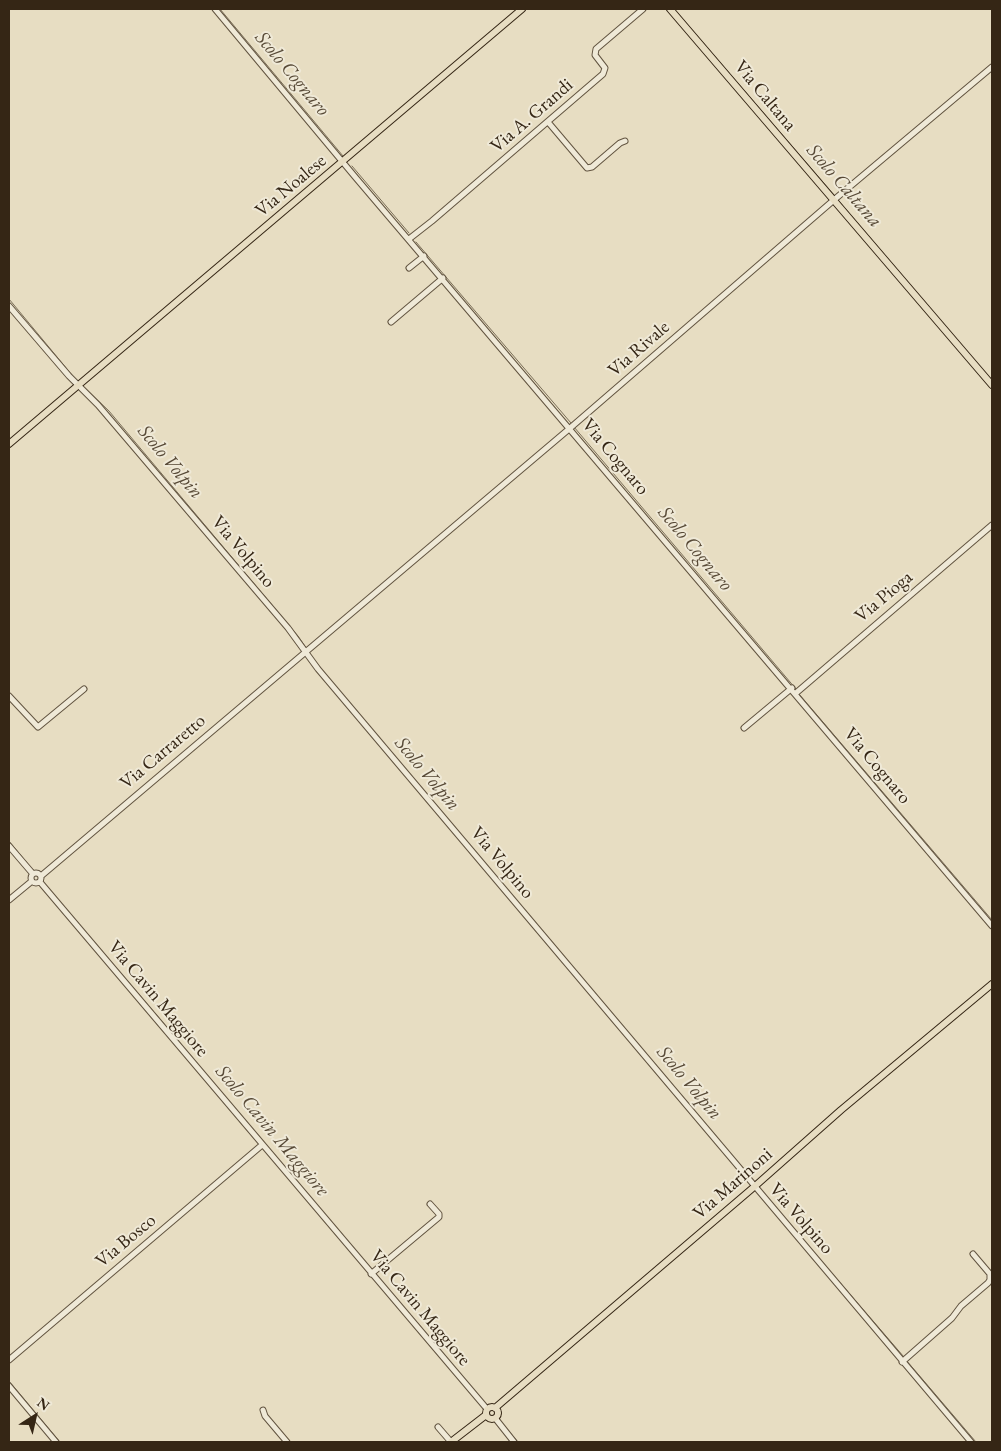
<!DOCTYPE html>
<style>
body{margin:0}
#map{position:relative;width:1001px;height:1451px;overflow:hidden;background:#e7ddc2;font-family:"EB Garamond",serif}
canvas{display:block}
.frame{position:absolute;inset:0;border:10px solid #352615;pointer-events:none}
.north{position:absolute;left:10px;top:1391px;width:50px;height:50px;-webkit-text-stroke:4px #efe9d7;paint-order:stroke;rotate:35deg;font-size:14px;font-weight:700;line-height:20px;text-align:center;color:#352615}
.north::after{content:'';display:block;margin:auto;width:18px;height:22px;background:#352615;clip-path:polygon(50% 0,100% 100%,50% 72%,0 100%)}
</style>
<div id="map">
<canvas width="1001" height="1451"></canvas>
<div class="frame"></div>
<div class="north">N</div>
</div>
<script>
const context = document.querySelector('canvas').getContext('2d');
context.lineJoin = 'round';
function shape(rows) {
  const path = new Path2D();
  for (const r of rows) {
    if (r.length === 3) {
      path.moveTo(r[0] + r[2], r[1]);
      path.arc(r[0], r[1], r[2], 0, 2 * Math.PI);
      continue;
    }
    path.moveTo(r[0], r[1]);
    for (let i = 2; i < r.length; i += 2) path.lineTo(r[i], r[i + 1]);
  }
  return path;
}
function strokePath(path, color, width, dash) {
  context.strokeStyle = color;
  context.lineWidth = width;
  context.lineCap = dash ? 'butt' : 'round';
  context.setLineDash(dash || []);
  context.stroke(path);
}
function write(font, color, halo, rows, align = 'center') {
  context.font = font + ' "EB Garamond",serif';
  context.lineWidth = 4;
  context.setLineDash([]);
  context.textBaseline = 'middle';
  context.strokeStyle = halo;
  context.fillStyle = color;
  for (const [text, x, y, turn = 0] of rows) {
    context.save();
    context.translate(x, y);
    context.rotate((+turn || 0) * Math.PI / 180);
    context.textAlign = isNaN(turn) ? turn : align;
    if (halo) context.strokeText(text, 0, 0);
    context.fillText(text, 0, 0);
    context.restore();
  }
}
const stream = shape([
 [220,9,343,156],
 [674,9,835,196],
 [352,166,409,233],
 [837,199,924,301],
 [416,242,571,423],
 [9,299,77,381],
 [83,386,109,411,298,636,307,649],
 [574,427,796,689],
 [799,694,992,920],
 [9,841,32,869],
 [44,883,165,1025],
 [799,1235,904,1357],
 [906,1360,976,1442],
 [9,1381,60,1442],
 [507,1429,518,1442]
]);
const minor = shape([
 [215,9,356,178,992,926],
 [548,122,587,168,592,167,620,143,625,141],
 [409,239,432,221,603,74,605,68,595,55,596,49,643,9],
 [409,268,424,256],
 [9,306,69,376,98,405,288,628,318,669,971,1442],
 [391,322,443,278],
 [796,693,992,525],
 [9,696,38,727,84,689],
 [744,728,792,688],
 [9,846,33,874],
 [36,878,5],
 [41,876,569,429,835,199,992,67],
 [40,882,487,1409],
 [9,900,32,881],
 [371,1274,439,1217,439,1214,430,1204],
 [9,1360,262,1145],
 [902,1362,952,1318,961,1306,988,1283,990,1280,990,1274,973,1254],
 [9,1386,56,1442],
 [263,1410,265,1416,287,1442],
 [495,1418,514,1442],
 [438,1427,451,1442]
]);
const major = shape([
 [670,9,992,385],
 [9,444,522,9],
 [492,1413,6],
 [495,1408,754,1187,841,1110,992,984],
 [451,1442,486,1415]
]);
const streetNames = [
 ["Via Caltana",765,96,50],
 ["Via A. Grandi",532,116,-41],
 ["Via Noalese",291,186,-40],
 ["Via Rivale",639,349,-41],
 ["Via Cognaro",615,457,50],
 ["Via Volpino",243,552,50],
 ["Via Pioga",884,597,-40],
 ["Via Carraretto",163,752,-40],
 ["Via Cognaro",877,766,50],
 ["Via Volpino",502,863,50],
 ["Via Cavin Maggiore",158,999,50],
 ["Via Marinoni",733,1184,-41],
 ["Via Volpino",801,1219,49],
 ["Via Bosco",126,1241,-40],
 ["Via Cavin Maggiore",420,1308,50]
];
const waterNames = [
 ["Scolo Cognaro",292,74,50],
 ["Scolo Caltana",844,186,49],
 ["Scolo Volpin",170,462,50],
 ["Scolo Cognaro",695,549,50],
 ["Scolo Volpin",427,774,50],
 ["Scolo Volpin",689,1083,50],
 ["Scolo Cavin Maggiore",272,1131,50]
];
strokePath(stream, '#7b6f59', 1);
strokePath(minor, '#625440', 7);
strokePath(major, '#352615', 8);
strokePath(minor, '#efe9d7', 5);
strokePath(major, '#e7ddc2', 6);
write('19px', '#352615', '#efe9d7', streetNames);
write('italic 20px', '#584a37', '#efe9d7', waterNames);
</script>
